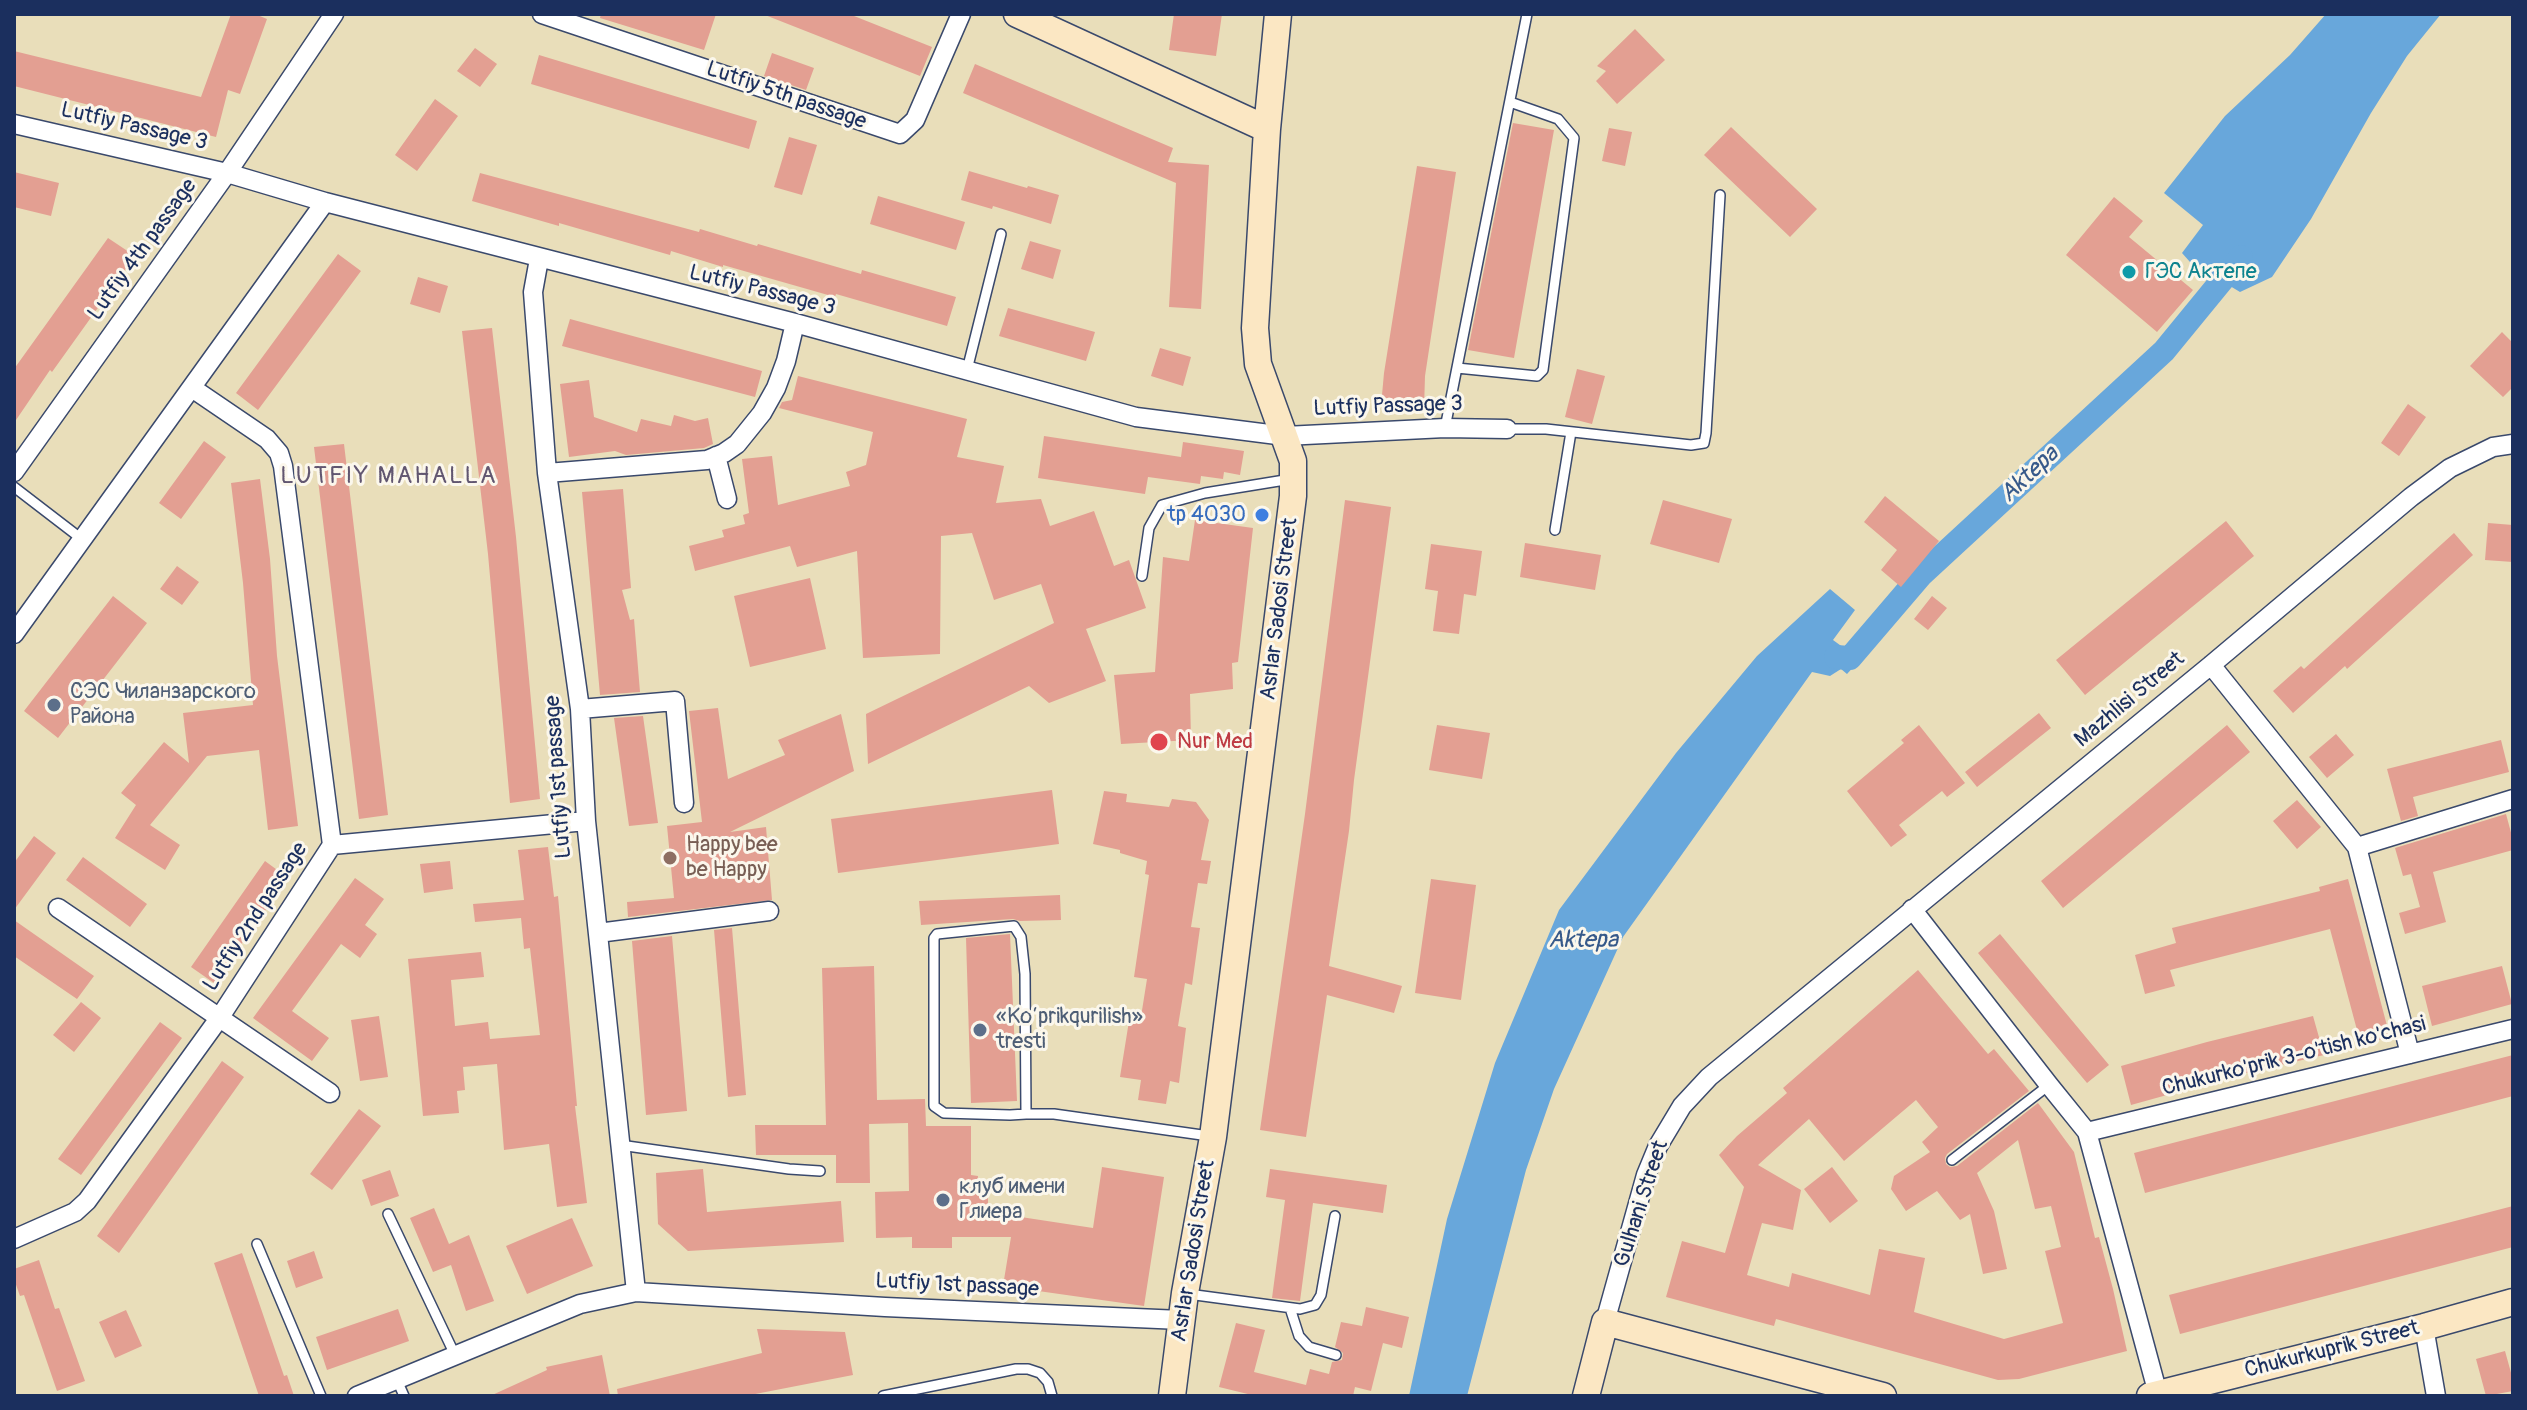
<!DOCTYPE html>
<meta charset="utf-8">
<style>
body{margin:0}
#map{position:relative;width:2527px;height:1410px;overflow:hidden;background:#e9deba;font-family:Pangolin,sans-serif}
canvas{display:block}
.frame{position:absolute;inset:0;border:16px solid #1b2f5e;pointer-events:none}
</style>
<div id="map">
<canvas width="2527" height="1410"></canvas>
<div class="frame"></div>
</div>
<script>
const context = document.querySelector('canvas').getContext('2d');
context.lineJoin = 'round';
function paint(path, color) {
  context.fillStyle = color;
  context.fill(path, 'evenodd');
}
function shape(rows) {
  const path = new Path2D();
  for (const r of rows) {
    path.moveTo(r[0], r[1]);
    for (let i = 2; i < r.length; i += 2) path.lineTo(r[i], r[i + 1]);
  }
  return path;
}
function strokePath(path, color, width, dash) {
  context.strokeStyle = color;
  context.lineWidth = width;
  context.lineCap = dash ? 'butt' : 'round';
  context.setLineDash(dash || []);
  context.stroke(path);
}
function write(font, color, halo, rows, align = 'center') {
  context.font = font + ' Pangolin,sans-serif';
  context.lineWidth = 6;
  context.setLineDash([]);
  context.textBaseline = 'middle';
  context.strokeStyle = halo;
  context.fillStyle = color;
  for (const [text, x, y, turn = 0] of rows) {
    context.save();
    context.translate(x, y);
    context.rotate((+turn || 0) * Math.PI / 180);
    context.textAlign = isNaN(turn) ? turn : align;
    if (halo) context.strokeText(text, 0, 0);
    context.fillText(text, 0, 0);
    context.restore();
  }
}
const water = shape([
 [2326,14,2441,14,2407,56,2371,113,2311,219,2272,277,2240,292,2190,262,2182,253,2203,225,2164,193,2225,116,2290,55],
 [1830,589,1855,610,1833,640,1844,648,1854,636,1869,650,1847,674,1841,669,1830,676,1812,672,1623,937,1554,1089,1526,1170,1467,1396,1409,1396,1447,1219,1495,1063,1559,910,1676,753,1757,656]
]);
const canal = shape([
 [1836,657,1850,658,1921,575,2164,351,2241,257]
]);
const building = shape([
 [231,14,255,14,267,19,240,94,228,90,216,137,14,86,14,51,201,97],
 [601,14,716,14,704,50,600,18],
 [849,14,932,47,920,76,765,15],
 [1174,14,1222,14,1216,56,1169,50],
 [1635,29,1665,60,1617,104,1596,81,1606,71,1597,66],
 [475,48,497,64,480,87,457,71],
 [772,53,814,68,806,90,764,76],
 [539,55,757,121,749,149,531,84],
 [975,64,1173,148,1168,162,1209,165,1201,309,1169,307,1176,183,963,93],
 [435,99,458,116,417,171,395,155],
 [1513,123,1554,130,1514,358,1468,350],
 [1731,127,1817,209,1790,237,1704,155],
 [1609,128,1632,132,1625,166,1602,161],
 [789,137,817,145,802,195,774,187],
 [1417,166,1456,172,1425,376,1424,409,1381,406,1384,373],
 [969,171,1027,188,1028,186,1059,195,1051,224,993,206,992,209,961,200],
 [14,172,59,183,51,216,14,207],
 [480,173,699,232,700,229,757,246,758,244,861,274,862,270,956,297,947,326,836,294,835,297,723,265,723,267,671,251,670,255,559,223,559,226,472,201],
 [878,196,965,222,956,250,870,224],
 [2114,197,2143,221,2129,237,2193,290,2157,332,2066,255],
 [108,238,135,256,52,372,50,370,14,423,14,369],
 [1030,241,1061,250,1053,279,1021,269],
 [338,254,361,271,258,410,236,393],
 [418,277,448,286,440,313,410,304],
 [1008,308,1095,332,1086,361,999,336],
 [570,319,762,371,755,397,562,346],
 [492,328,516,537,540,799,510,803,488,554,462,331],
 [2502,332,2513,343,2513,387,2503,397,2470,366],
 [1160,348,1191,357,1183,386,1151,376],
 [1577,369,1605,376,1592,424,1565,417],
 [798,376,967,419,957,457,1004,466,996,503,1041,499,1050,526,1094,511,1114,566,1129,560,1146,608,1086,629,1106,681,1049,703,1029,686,868,764,866,714,1054,623,1041,584,994,600,972,533,941,536,940,654,863,658,857,551,797,567,790,546,695,571,689,546,724,537,722,530,745,524,743,515,749,513,742,459,772,456,778,505,850,486,846,472,866,465,873,432,779,408,782,402,792,400],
 [589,380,594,417,637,432,641,419,671,426,674,415,695,421,708,418,713,444,704,448,626,455,615,451,569,457,560,384],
 [2408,404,2426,417,2399,456,2381,443],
 [1044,436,1181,457,1183,442,1244,451,1240,475,1224,472,1223,479,1201,476,1200,484,1148,477,1145,494,1038,478],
 [204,441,226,457,181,519,159,503],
 [344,444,388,815,359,819,314,447],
 [260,479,270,559,277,656,298,826,268,830,259,750,207,756,150,825,180,845,165,870,115,838,136,805,121,793,164,742,189,763,183,713,253,705,243,583,231,483],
 [623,489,631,588,622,590,630,620,634,619,640,692,600,695,582,492],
 [1885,496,1939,541,1901,587,1881,570,1897,550,1864,522],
 [1345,500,1391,507,1354,780,1349,831,1329,966,1402,986,1394,1013,1327,995,1306,1137,1260,1130,1305,814],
 [1663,500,1732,519,1719,563,1650,544],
 [1195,520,1253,528,1238,662,1232,663,1233,689,1190,694,1191,740,1121,744,1114,675,1155,672,1163,557,1189,561],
 [2226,521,2254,556,2085,695,2056,660],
 [2488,523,2513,525,2513,562,2485,560],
 [2454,533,2473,555,2347,669,2345,666,2293,713,2273,691,2301,666,2304,669],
 [1525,543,1601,555,1595,590,1520,577],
 [1431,544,1482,551,1476,596,1464,594,1459,634,1433,631,1438,591,1425,589],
 [177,566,199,582,182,605,160,589],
 [810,578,826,649,750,667,734,596],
 [113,596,147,623,58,738,24,711],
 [1932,596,1947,608,1928,630,1914,619],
 [718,708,728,779,785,755,778,740,841,714,854,771,730,832,766,827,772,900,628,917,627,902,674,898,667,826,702,822,689,711],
 [2039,713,2051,728,1977,787,1965,772],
 [643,716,658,823,629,826,614,718],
 [1437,725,1490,733,1482,779,1429,770],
 [1919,725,1965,783,1947,797,1942,791,1899,825,1907,835,1891,847,1847,791,1904,743,1901,740],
 [2227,725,2250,752,2063,908,2041,881],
 [2336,734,2354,755,2327,778,2309,757],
 [2501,740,2509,772,2413,797,2418,816,2401,821,2387,769],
 [1052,790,1059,844,838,873,831,819],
 [1104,791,1127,794,1126,802,1169,807,1172,799,1196,802,1209,820,1201,860,1211,861,1207,884,1198,883,1191,927,1200,928,1192,985,1185,983,1178,1026,1186,1028,1179,1083,1170,1081,1166,1104,1138,1100,1141,1080,1120,1077,1129,1021,1140,1023,1147,979,1134,977,1149,875,1145,874,1147,861,1120,853,1120,850,1093,844],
 [2297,800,2321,827,2297,849,2273,821],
 [2506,814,2513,840,2513,850,2433,872,2446,922,2405,934,2399,913,2420,907,2411,874,2403,876,2395,848],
 [34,836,56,853,14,910,14,863],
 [548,847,554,897,558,896,577,1106,575,1106,587,1203,557,1207,549,1144,504,1150,497,1064,463,1067,465,1090,457,1091,459,1113,423,1116,408,959,481,952,484,977,451,980,455,1026,488,1022,490,1039,540,1035,530,948,524,949,521,918,475,922,473,904,524,900,518,850],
 [83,857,147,904,130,927,66,880],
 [265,861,288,878,214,983,191,967],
 [450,861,453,889,424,893,420,864],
 [355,878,384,899,365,925,377,934,360,958,341,944,292,1011,329,1038,312,1061,253,1018],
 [1431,879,1476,885,1461,1000,1415,993],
 [2348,879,2390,1037,2361,1045,2330,929,2170,970,2175,986,2145,994,2135,955,2176,943,2172,928,2320,891,2319,887],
 [1060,895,1061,920,1020,921,1013,919,921,925,919,901],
 [14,920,94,976,77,999,14,956],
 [732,928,746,1095,728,1097,714,930],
 [1010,934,1017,1101,971,1103,966,938],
 [2000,934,2109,1065,2087,1083,1978,953],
 [672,936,687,1111,646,1115,632,941],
 [874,966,877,1100,925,1099,926,1126,971,1126,971,1175,978,1176,977,1190,988,1190,988,1212,1093,1228,1102,1167,1164,1177,1144,1306,1003,1286,1011,1237,952,1237,952,1248,912,1248,912,1237,876,1238,875,1192,909,1191,908,1123,869,1124,870,1183,836,1183,836,1155,756,1155,755,1125,826,1125,822,968],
 [2502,966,2512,1004,2432,1026,2422,986],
 [1918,970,1988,1054,1994,1049,2029,1091,1947,1154,1945,1158,1946,1164,1950,1167,1957,1166,2038,1103,2074,1152,2095,1238,2099,1237,2113,1289,2127,1351,2019,1379,1998,1380,1776,1319,1774,1326,1666,1297,1682,1241,1725,1253,1744,1187,1719,1155,1737,1136,1787,1093,1783,1088],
 [1916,1100,1938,1127,1922,1142,1930,1152,1894,1176,1891,1189,1906,1211,1937,1191,1960,1220,1970,1214,1983,1274,2007,1269,1994,1211,1977,1173,2018,1140,2035,1209,2051,1206,2061,1247,2045,1251,2063,1323,2004,1339,1914,1312,1925,1258,1879,1249,1870,1295,1792,1273,1789,1287,1747,1275,1762,1223,1793,1230,1801,1190,1758,1165,1809,1119,1844,1161],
 [81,1002,101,1018,74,1052,53,1035],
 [379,1016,388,1077,360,1081,351,1020],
 [2313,1016,2324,1055,2246,1073,2131,1105,2121,1066,2207,1042],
 [160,1022,182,1038,81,1175,58,1159],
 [2513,1055,2513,1096,2145,1193,2134,1153],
 [222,1061,244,1077,119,1253,97,1236],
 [359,1109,381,1126,332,1190,310,1174],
 [1832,1167,1858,1201,1830,1223,1804,1189],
 [703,1169,707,1212,841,1201,844,1242,688,1251,658,1224,656,1173],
 [1270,1169,1387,1185,1383,1213,1313,1203,1300,1301,1272,1298,1285,1200,1266,1197],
 [390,1170,399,1196,371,1206,362,1180],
 [2513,1206,2513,1247,2180,1334,2169,1295],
 [434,1208,449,1244,469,1235,494,1301,466,1311,451,1265,433,1272,410,1218],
 [572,1218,593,1266,527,1294,506,1246],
 [314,1251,323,1278,296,1288,287,1261],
 [242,1253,284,1376,287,1375,294,1396,259,1396,214,1263],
 [39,1260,55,1309,59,1308,85,1381,57,1391,24,1295,20,1296,14,1279,14,1269],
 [1366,1307,1409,1317,1402,1348,1383,1343,1371,1391,1355,1387,1353,1396,1256,1396,1219,1387,1236,1323,1265,1330,1254,1372,1306,1385,1310,1369,1329,1374,1332,1362,1342,1360,1343,1353,1335,1347,1341,1322,1362,1326],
 [398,1309,409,1341,327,1370,316,1337],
 [126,1310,142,1346,115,1358,99,1322],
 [757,1329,845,1332,853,1375,745,1396,618,1396,617,1389,762,1353],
 [2505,1351,2513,1380,2513,1391,2486,1396,2476,1359],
 [602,1355,610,1396,490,1396,547,1370,546,1367]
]);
const lane = shape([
 [1457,368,1537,376,1543,370,1574,138,1558,119,1510,102],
 [967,370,1001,234],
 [1445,428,1527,14],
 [1507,429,1546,429,1691,445,1704,443,1706,433,1720,195],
 [14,487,83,540],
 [1555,530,1571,432],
 [1142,576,1149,528,1162,505,1205,493,1291,479],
 [1026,1114,1010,1115,944,1113,934,1106,934,938,937,934,1014,926,1021,937,1025,974,1026,1114,1054,1114,1209,1136],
 [620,1145,789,1169,820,1171],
 [1952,1160,2049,1085],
 [388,1214,455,1355],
 [257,1244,321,1396],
 [1188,1294,1300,1309,1315,1305,1321,1295,1335,1216],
 [1290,1308,1299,1336,1309,1347,1336,1355],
 [397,1380,404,1396],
 [883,1396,1016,1369,1028,1369,1040,1373,1048,1382,1052,1396]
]);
const street = shape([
 [542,14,900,134,915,120,961,14],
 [14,124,227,173,325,202,795,323,1136,417,1285,436,1445,428,1507,429],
 [539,259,533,292,547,473,580,709,586,821,636,1292],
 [716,456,727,499],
 [14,472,227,173,334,14],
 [547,473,707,460,724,453,737,444,762,413,776,388,786,361,795,323],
 [14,634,325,202],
 [2211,665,2357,847,2410,1054],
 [580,709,675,701,684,803],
 [332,845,586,821],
 [2357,847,2513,799],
 [58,908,330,1093],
 [1912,909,2049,1085,2087,1132,2158,1394],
 [598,933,769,911],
 [2087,1132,2513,1029],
 [14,1239,75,1212,87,1201,220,1017,332,845,283,466,279,453,267,439,192,388],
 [1605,1322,1646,1175,1658,1146,1682,1106,1709,1077,2211,665,2411,497,2450,468,2493,447,2513,444],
 [2424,1327,2436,1396],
 [357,1396,580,1304,636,1292,885,1307,1181,1320]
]);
const secondary = shape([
 [1017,14,1267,129],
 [1172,1396,1185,1293,1213,1137,1293,496,1293,461,1258,364,1255,328,1267,129,1278,14],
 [1586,1396,1605,1322,1883,1396],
 [2150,1396,2424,1327,2513,1302]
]);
const markers = [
 [2129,272,8,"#0f9aa8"],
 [1262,515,8,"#3f7fe0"],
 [54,705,8,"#5c6f8a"],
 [1159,742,10,"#e0444e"],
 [670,858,8,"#8d6e63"],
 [980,1030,8,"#5c6f8a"],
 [943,1200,8,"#5c6f8a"]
];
const streetNames = [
 ["Lutfiy 5th passage",786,96,19],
 ["Lutfiy Passage 3",134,127,13],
 ["Lutfiy 4th passage",143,250,-54],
 ["Lutfiy Passage 3",762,291,14],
 ["Lutfiy Passage 3",1388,407,-2],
 ["Asrlar Sadosi Street",1280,609,-83],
 ["Mazhlisi Street",2130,700,-40],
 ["Lutfiy 1st passage",559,777,-94],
 ["Lutfiy 2nd passage",256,917,-57],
 ["Chukurko'prik 3-o'tish ko'chasi",2294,1057,-14],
 ["Gulhani Street",1642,1204,-72],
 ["Asrlar Sadosi Street",1194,1251,-81],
 ["Lutfiy 1st passage",957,1286,3],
 ["Chukurkuprik Street",2332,1350,-14]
];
const cultureNames = [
 ["ГЭС Актепe",2145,272]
];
const shopNames = [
 ["tp 4030",1246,515]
];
const serviceNames = [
 ["СЭС Чиланзарского",70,692],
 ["Района",70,717],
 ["«Ko‘prikqurilish»",996,1017],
 ["tresti",996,1042],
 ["клуб имени",959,1187],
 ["Глиера",959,1212]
];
const healthNames = [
 ["Nur Med",1177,742]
];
const educationNames = [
 ["Happy bee",686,845],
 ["be Happy",686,870]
];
const waterNames = [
 ["Aktepa",2030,475,-43],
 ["Aktepa",1583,941]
];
const neighbourhoodNames = [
 ["LUTFIY MAHALLA",389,477]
];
paint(water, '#68a7db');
strokePath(canal, '#68a7db', 24);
paint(building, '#e39f92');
strokePath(lane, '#3a496c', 12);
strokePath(street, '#3a496c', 21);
strokePath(secondary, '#3a496c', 29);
strokePath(lane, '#fff', 9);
strokePath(street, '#fff', 18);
strokePath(secondary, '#fbe7c3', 26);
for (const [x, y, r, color] of markers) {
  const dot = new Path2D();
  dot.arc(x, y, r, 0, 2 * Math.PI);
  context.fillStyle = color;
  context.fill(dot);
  strokePath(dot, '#fbf7ec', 3);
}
write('22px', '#1b2f5e', '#fbf7ec', streetNames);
write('22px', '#0d838f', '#fbf7ec', cultureNames, 'left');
write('22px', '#366cbe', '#fbf7ec', shopNames, 'right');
write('22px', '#4e5e75', '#fbf7ec', serviceNames, 'left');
write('22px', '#be3a42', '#fbf7ec', healthNames, 'left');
write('22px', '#785e54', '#fbf7ec', educationNames, 'left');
write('italic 24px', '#36598a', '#fbf7ec', waterNames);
context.letterSpacing = '2px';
write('24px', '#615670', '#fbf7ec', neighbourhoodNames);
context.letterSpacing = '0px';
</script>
